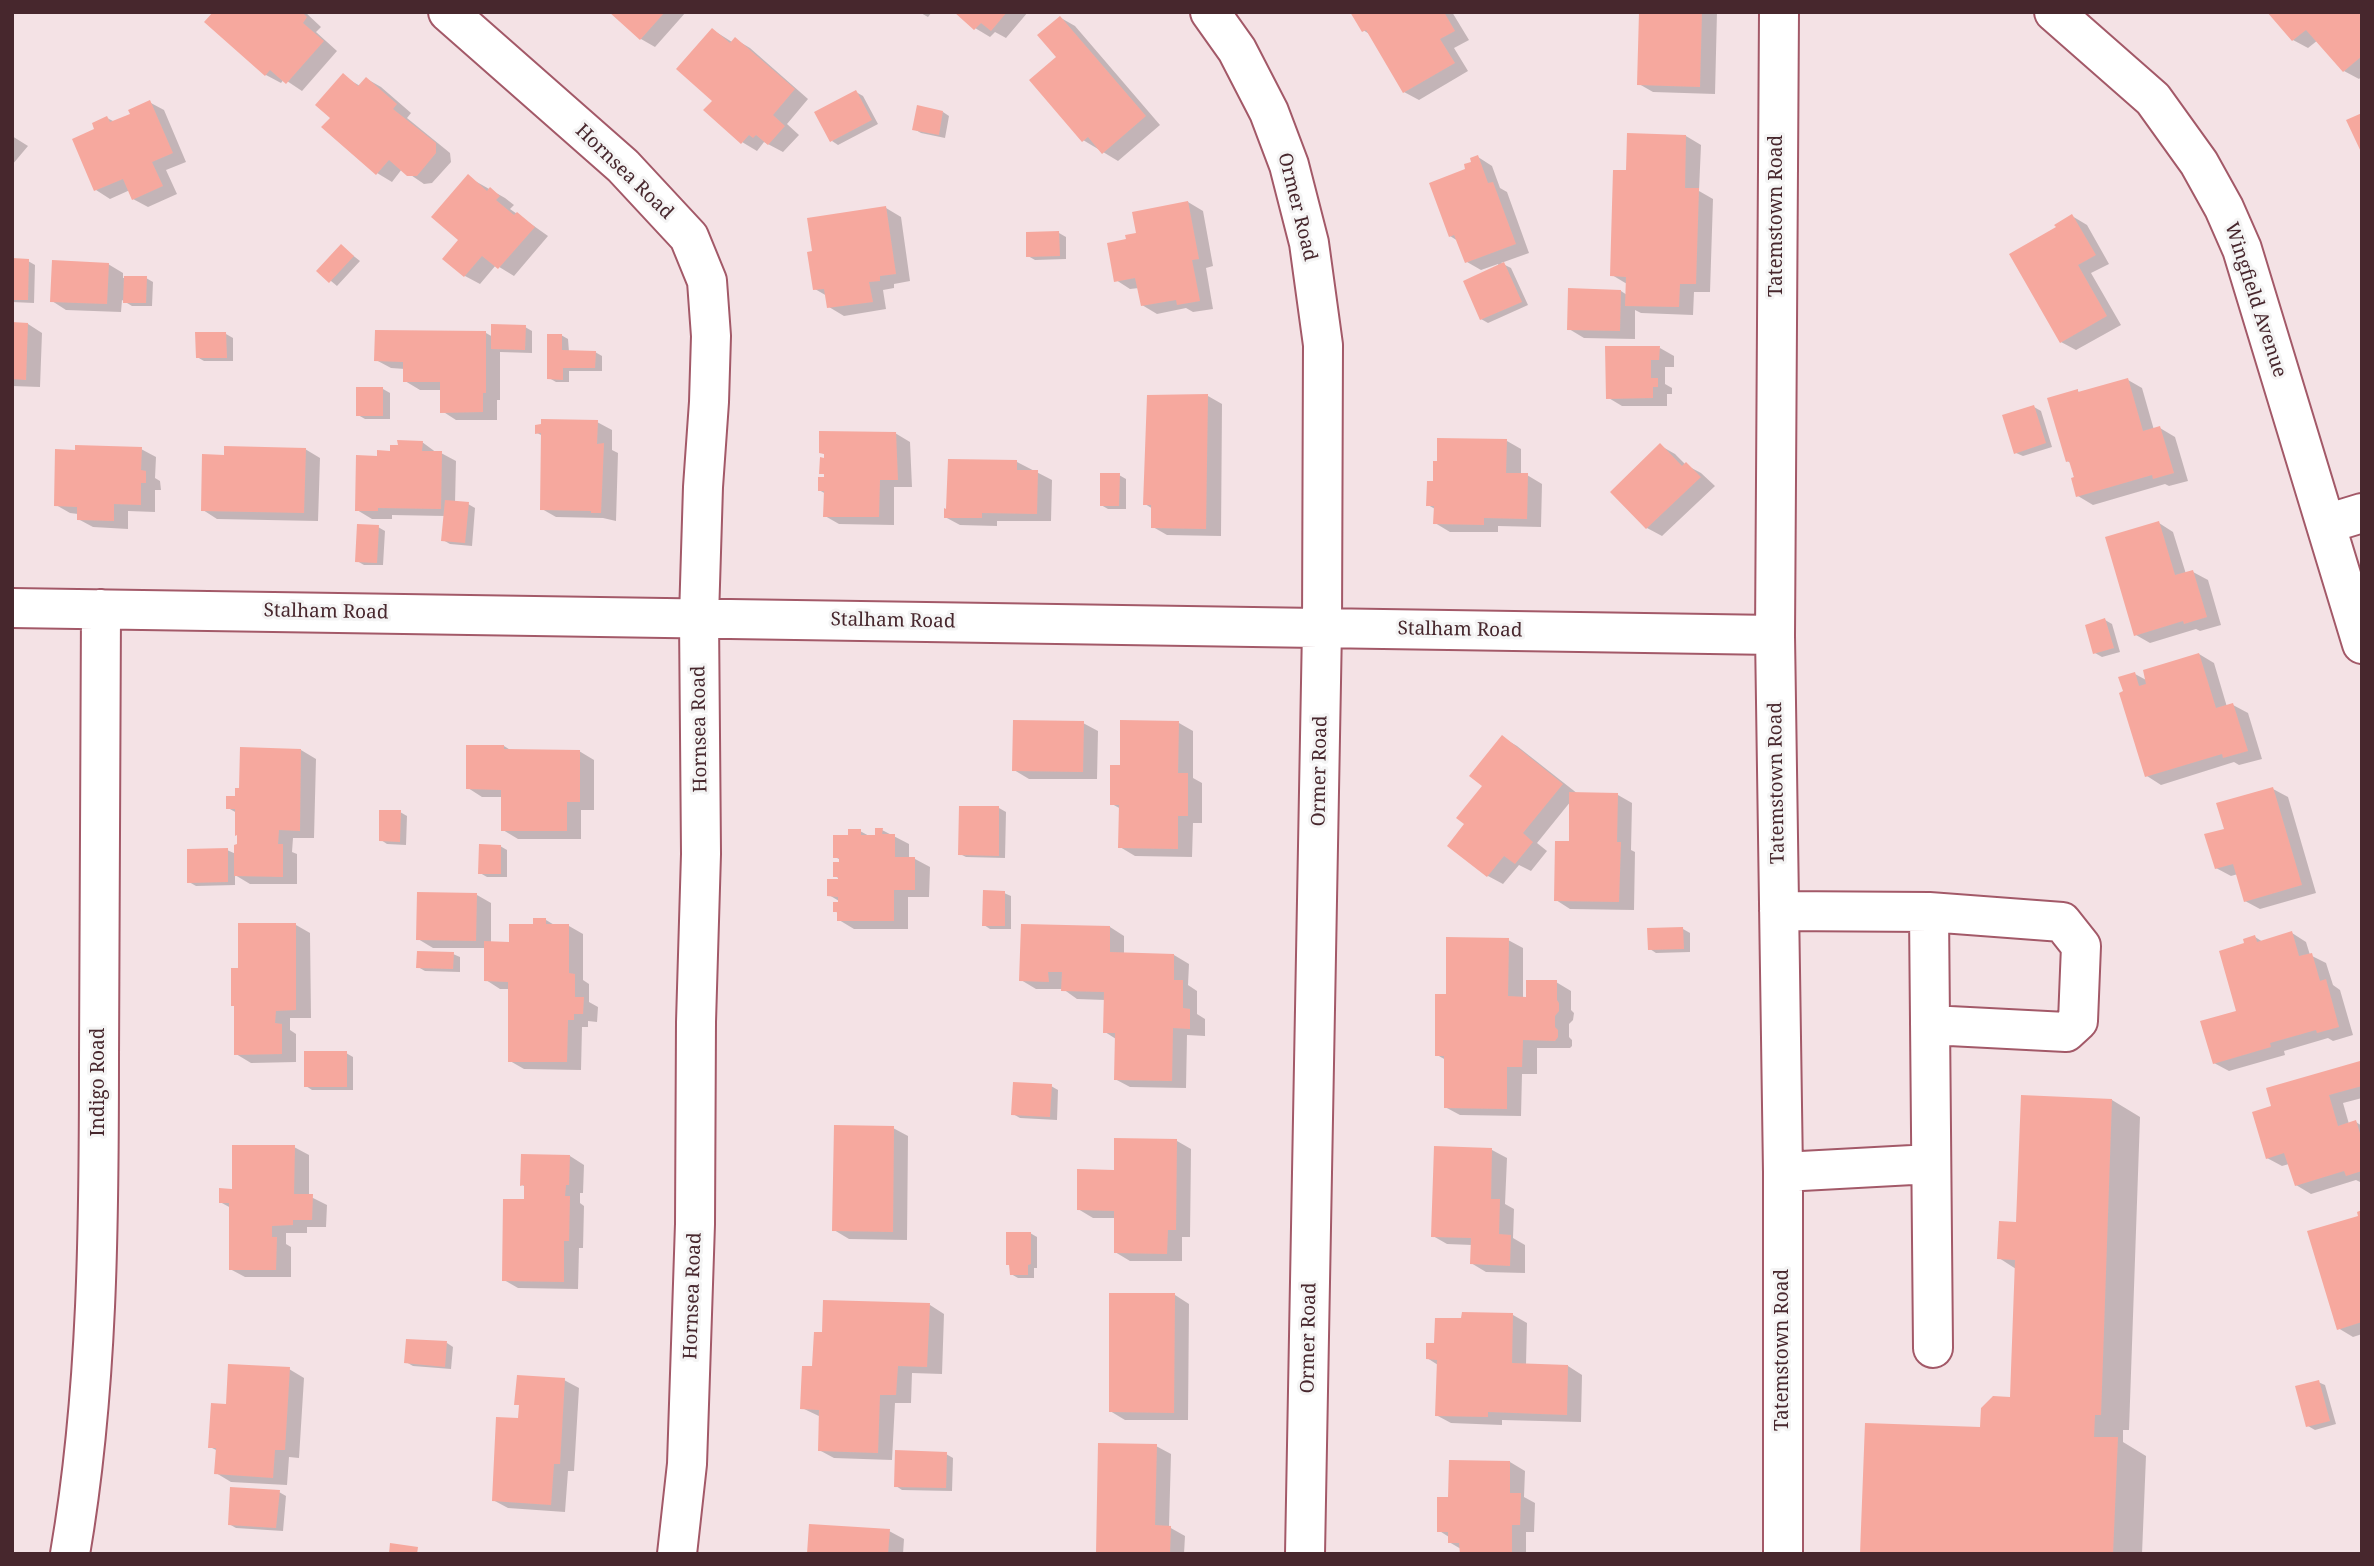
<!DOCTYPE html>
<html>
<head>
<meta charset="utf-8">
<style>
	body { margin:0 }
	#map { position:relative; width:2374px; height:1566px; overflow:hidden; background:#f4e2e5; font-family:"Noto Serif",serif }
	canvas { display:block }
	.frame { position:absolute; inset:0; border:14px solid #47272d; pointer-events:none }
</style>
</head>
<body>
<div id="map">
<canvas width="2374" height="1566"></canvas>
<div class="frame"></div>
</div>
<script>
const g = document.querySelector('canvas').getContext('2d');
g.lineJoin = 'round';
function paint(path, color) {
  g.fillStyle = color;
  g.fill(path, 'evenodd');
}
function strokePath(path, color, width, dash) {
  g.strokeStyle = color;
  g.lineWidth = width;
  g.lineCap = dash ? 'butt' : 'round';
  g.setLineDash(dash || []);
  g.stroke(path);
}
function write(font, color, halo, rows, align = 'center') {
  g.font = font + ' "Noto Serif",serif';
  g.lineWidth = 6;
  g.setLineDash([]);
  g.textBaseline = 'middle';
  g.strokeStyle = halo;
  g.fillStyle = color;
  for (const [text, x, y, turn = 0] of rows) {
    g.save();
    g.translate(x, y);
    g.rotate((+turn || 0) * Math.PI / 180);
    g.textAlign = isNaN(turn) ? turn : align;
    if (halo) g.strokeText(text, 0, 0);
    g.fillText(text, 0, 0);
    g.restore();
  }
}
const shadow = new Path2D(`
	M215,12H305L321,27L316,32L337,51L302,91L284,79L281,83L266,75L206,22Z
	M611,12H686L655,47L641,39Z
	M919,12H932L928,17Z
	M957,12H1028L1006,38L995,32L990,37L975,28Z
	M1352,12H1452L1469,40L1454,48L1468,71L1419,100L1404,92L1371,35L1363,30Z
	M1640,12H1717L1715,94L1653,92L1639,84Z
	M2269,12H2362V76L2359,79L2344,71L2318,40L2308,48L2293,40Z
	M1061,18L1075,26L1160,125L1118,161L1083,140L1058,57Z
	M713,30L732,42L735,39L750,48L808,99L787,124L799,135L783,152L764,142L757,151L742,142L714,100Z
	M343,76L360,86L367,79L381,87L411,113L407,118L450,153L451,162L432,183L424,184L402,169L392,182L377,173L332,118Z
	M856,92L863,96L878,124L838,145L832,141Z
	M149,102L164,110L186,162L166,170L177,194L148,207L133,199L130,190L110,199L96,190L97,130L107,118L115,122L132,115Z
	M943,112L949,116L945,138L921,133L914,129Z
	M12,136L28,146L12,165L13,137Z
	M1686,136L1701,145L1699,191L1713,199L1710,292H1694L1693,315L1641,313L1635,310V339L1584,338L1569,329L1621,291L1627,295V284L1612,275L1628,172Z
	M1478,157L1492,166L1500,188L1507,192L1529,253L1501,263L1511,268L1528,305L1488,323L1481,319L1499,267L1498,264L1481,270L1467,262L1458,241L1450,236L1467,171Z
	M468,177L505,198L514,205L510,209L548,236L514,276L496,265L480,284L465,276L445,258L460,240Z
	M1188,202L1203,211L1213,266L1206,268L1213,309L1193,312L1186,308L1157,314L1142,305L1139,288L1130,289L1116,280L1128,240Z
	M886,208L901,217L910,281L894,284V288L883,290L886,309L844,316L829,307L827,296L815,289Z
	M2072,216L2087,225L2109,264L2091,273L2121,325L2076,350L2061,342L2058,227Z
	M1059,233L1066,237V259L1035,260L1028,256Z
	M341,246L360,261L337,286L319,271Z
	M12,260L28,261L35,265L34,303L12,302Z
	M108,264L123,273V278H146L153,282L152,306H132L122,300L121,312L66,310L52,301Z
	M12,324H28L42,333L40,387L12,386Z
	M525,327L532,331V353L500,352V400H497V420H456L442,411V390H420L405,381V369L391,368L376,360L486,333L493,337Z
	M226,334L233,338V361H204L197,357Z
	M561,335L568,339L569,352H595L602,356V371H569V382H556L549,378Z
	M1660,348L1674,356V367H1665V384L1672,388V394H1667V406H1622L1607,397Z
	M2128,380L2142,388L2154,430L2160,428L2175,437L2188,481L2169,486L2165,484L2093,505L2078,496L2071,463L2067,461L2077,391L2082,393Z
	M383,389L390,393V419H365L358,415Z
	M1208,396L1222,404L1221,536L1167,535L1153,527V509L1145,504Z
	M2034,407L2041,411L2052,447L2023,456L2016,453Z
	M597,422L612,430V450L618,453L616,521L603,518L556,517L542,509L543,436L537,433Z
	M895,433L910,442L912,487H894V525L839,524L825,516L826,494L819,490L826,479V475L821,473L826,455L820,452Z
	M1507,441L1521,449V475H1527L1542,484L1541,527L1498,526V532H1450L1435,523V509L1428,505L1434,483Z
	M422,442L437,453H441L456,461L455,503L468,504L475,508L472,546L450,544L443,540L445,516L392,515V519H372L357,510L378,458L400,447Z
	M1661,446L1675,454L1686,465L1701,473L1715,486L1662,536L1647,528L1613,492Z
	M141,449L156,457L155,478L160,481L161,490H155V512L128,511V529L93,527L78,519V514L70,513L56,505Z
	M305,449L320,458L318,521L217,519L203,510Z
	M1017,462L1052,480L1051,521H997V526L960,525L945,517Z
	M1119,475L1126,479V509H1108L1101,505Z
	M2159,523L2173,532L2186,574L2193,572L2208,580L2221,625L2200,631L2196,629L2150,643L2136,635Z
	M378,527L385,531L383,565H364L357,561Z
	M2105,620L2112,624L2120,652L2102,657L2095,653Z
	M2199,654L2214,663L2227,707L2233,705L2248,713L2262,759L2239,765L2234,762L2161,785L2147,776L2135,674L2148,681Z
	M1083,723L1098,731L1097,779H1029L1014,770Z
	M1179,723L1193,731V778L1202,783V823H1193L1192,857L1135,856L1120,847L1121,809L1112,804L1121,767Z
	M1502,737L1517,746L1578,794L1618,795L1632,803L1631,850L1635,852L1634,910L1570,909L1556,900L1570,843L1571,801L1537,843L1547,851L1531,871L1519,865L1503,884L1488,876L1450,845L1466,824L1485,786Z
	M504,746L512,751H579L594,760V810H581V839H518L503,830V797H482L468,788Z
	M301,750L316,759L314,838H293L292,852L297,854V884H250L235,875V885L196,886L189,882L227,850L236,854L239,846L237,813L228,808L237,798Z
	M2273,789L2288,797L2316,893L2260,909L2245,901L2238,874L2231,876L2216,868L2226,830Z
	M999,808L1006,812L1005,858L966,857L960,854Z
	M400,812L407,816L406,845L387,844L381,840Z
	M882,830L909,844V858L915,859L930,867L929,897H908V929H854L839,920V914L835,911L844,904L829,895L843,881L835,876L841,860L835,857L850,837L860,831L871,837H876Z
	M500,846L507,850V877H487L480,873Z
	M1004,893L1011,896V929H990L984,925Z
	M477,895L491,903V943H510L546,920L556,926H569L583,934V980L589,984V1002L598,1007L597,1022L588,1021V1027H582L581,1070L524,1069L510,1061V989H500L486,980V948H433L418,939Z
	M296,925L310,933L311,1018H290V1030L296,1034V1062L251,1063L236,1054L240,970Z
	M1110,927L1124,936V954L1174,955L1189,964L1188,985L1197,991V1014L1205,1019V1036L1187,1035L1186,1088L1130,1087L1115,1079L1116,1039L1105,1032V1000L1077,999L1063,989H1036L1021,980Z
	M1683,929L1690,933V952L1656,953L1650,949Z
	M2292,933L2306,942L2310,955L2326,963L2333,985L2340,990L2353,1035L2333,1041L2328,1038L2284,1051L2285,1055L2229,1071L2214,1063L2238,1012L2247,944L2255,937L2263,942Z
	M1508,940L1523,948V999H1528L1556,982L1571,991V1010L1574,1013L1573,1020L1569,1024V1037L1572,1040V1046L1570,1048H1537V1074H1522L1521,1116L1460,1115L1445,1107L1446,1060L1437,1055L1447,996Z
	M453,954L460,957V972L425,971L418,967Z
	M346,1053L353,1057V1090H312L306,1086Z
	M2360,1062L2362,1098L2343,1103L2349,1124L2356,1122L2362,1126V1183L2356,1180L2311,1194L2296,1185L2289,1164L2282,1166L2267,1158L2273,1107Z
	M1051,1086L1058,1090L1057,1120L1020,1118L1013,1114Z
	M2112,1100L2140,1117L2129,1430H2123V1442L2146,1456L2142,1554H1862L2011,1399L2016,1269L1999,1258L2018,1224Z
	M893,1128L908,1136L907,1240L849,1239L834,1230Z
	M1177,1141L1191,1149L1190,1237H1182V1261H1130L1115,1252L1116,1218H1093L1078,1209L1116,1172Z
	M294,1147L309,1155V1196L327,1205L326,1227H307V1233H286V1244L291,1247V1277H245L230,1269L231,1208L220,1202Z
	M1436,1148L1492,1150L1507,1158L1505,1204L1514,1209L1513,1238L1525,1245V1273L1486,1272L1471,1263L1472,1245L1447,1244L1433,1236Z
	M570,1156L584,1165L583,1193H580V1203L584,1206L583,1248H579L578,1289L518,1288L504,1280L526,1201V1187L522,1185Z
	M2362,1212V1334L2353,1337L2338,1328Z
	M1030,1233L1037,1237V1268H1034V1278H1018L1011,1274Z
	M1175,1295L1189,1304L1188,1420H1125L1110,1411Z
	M930,1305L944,1314L942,1374L912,1373L911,1403H895L892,1460L834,1458L819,1450L821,1417L802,1408L814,1368Z
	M1513,1315L1527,1323L1526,1365L1568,1366L1582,1375L1581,1422L1502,1420V1425L1451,1423L1436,1415L1438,1365L1427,1358L1436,1345Z
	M447,1343L453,1347L451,1369L413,1366L406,1362Z
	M289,1369L304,1378L299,1458L289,1457L287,1485L231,1482L216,1473L218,1451L210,1447L228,1406Z
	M564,1380L579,1388L574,1471H568L565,1512L508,1508L493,1500L520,1420L521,1406L516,1404Z
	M2318,1382L2325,1385L2336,1424L2315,1430L2308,1426Z
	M1156,1446L1171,1454L1169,1527L1185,1536L1184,1554H1098Z
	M946,1454L953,1458L952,1491L902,1490L896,1486Z
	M1510,1462L1525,1471L1524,1497L1535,1503L1534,1532H1526V1554H1461V1549L1449,1542V1537L1438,1530L1450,1499Z
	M279,1492L286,1496L283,1531L236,1528L229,1524Z
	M889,1531L904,1539L903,1554H808Z`);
const building = new Path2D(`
	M213,12H302L307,17L303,23L324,41L286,84L270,70L265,76L204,22Z
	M609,12H665L640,40Z
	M954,12H1007L991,31L981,23L974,30Z
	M1350,12H1444L1455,31L1440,39L1455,63L1403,93L1366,30L1362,32Z
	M1639,12H1702L1700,87L1637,85Z
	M2267,12H2362V56L2343,72L2306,30L2292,41Z
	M1060,16L1146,116L1102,154L1088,137L1082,142L1029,80L1056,57L1037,35Z
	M712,28L730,43L735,37L795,89L773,115L785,126L768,145L756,135L753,138L749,135L741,144L703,110L712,101L676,69Z
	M343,73L358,86L366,77L397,104L393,109L436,143V153L417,176H407L389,160L376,175L321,127L330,118L315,105Z
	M856,90L872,120L830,142L814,112Z
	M150,100L173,153L152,162L163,186L132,200L123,179L94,191L72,139L94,129L92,123L107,116L110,122L130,114L128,110Z
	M917,105L943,111L939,135L912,130Z
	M2362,113V154L2346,120Z
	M1627,133L1686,135L1685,188H1699L1696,284H1680L1679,307L1625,306L1626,277L1610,276L1613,170H1626Z
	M1478,155L1488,183L1493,182L1516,244L1465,263L1454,235L1449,237L1429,183L1465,169L1464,164L1471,162L1470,158Z
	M468,174L487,191L490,187L500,196L496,200L514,215L517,212L535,227L498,269L482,256L464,277L442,259L458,240L431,217Z
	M1188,201L1199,259L1192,260L1200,301L1177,305L1176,300L1141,306L1135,278L1114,282L1107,243L1126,239L1125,235L1136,233L1132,212Z
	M886,206L896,274L880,276V281L869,282L873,302L827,308L824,289L813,290L807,252L812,251L807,218Z
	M2072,214L2096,255L2078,265L2107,316L2060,343L2009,254L2056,227L2054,225Z
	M1059,231L1060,256L1026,257V232Z
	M341,244L354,256L329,283L316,271Z
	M12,258L29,259L28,300H12Z
	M52,260L109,263L107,304L50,302Z
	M1504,262L1522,302L1480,320L1463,281Z
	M124,276H147L146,303H123Z
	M1568,288L1621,290L1620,331L1567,330Z
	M12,322L28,323L26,380L12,379Z
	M491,324L526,325L525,350L491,349Z
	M375,330L486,331V393H483V412L440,413V382H403V362L374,361Z
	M195,332H226L227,358H196Z
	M547,334H562V350L596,351L595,368H563V380L547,379Z
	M1605,346H1660L1659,360H1651V378H1658V387H1653V398L1606,399Z
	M2128,378L2143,431L2160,426L2174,473L2153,479L2152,475L2076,497L2071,478L2074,477L2069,461L2066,462L2047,398L2078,389V392Z
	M356,387H383V416H356Z
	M1208,394L1206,529L1151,528V505H1143L1147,395Z
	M2034,405L2046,443L2014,454L2002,415Z
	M541,419L598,420L597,444L604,443L601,513H591V511L540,510L541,433L535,434V425L541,424Z
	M819,431L896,432L898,480H880L879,517H823L824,491H818V477H824V474H819L820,457L824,458V454L819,453Z
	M1437,438L1507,439L1506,473H1528L1527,519L1484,518V525L1433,524L1434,506H1426L1427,481H1433V461H1437Z
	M397,440L423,441L422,451H442L441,509L378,508V511H355L356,455L377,456V450L390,451V445H398Z
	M1660,443L1682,466L1686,462L1701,477L1646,529L1610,492Z
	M75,445L142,447L141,470L146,471V483H141V505L114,504V521L77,520V507L54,506L55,449L75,450Z
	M224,446L306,448L304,513L201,511L202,454L224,455Z
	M948,459L1017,460V470H1038L1037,514L982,513V518H944V508L946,509Z
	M1100,473H1120L1119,506H1100Z
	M445,500L469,502L465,543L441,541Z
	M2159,521L2175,575L2193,570L2207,617L2184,624L2183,621L2134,636L2105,537Z
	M357,524L379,525L377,563L355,562Z
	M2105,618L2114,648L2093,654L2085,625Z
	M2199,653L2216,708L2233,703L2248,751L2223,758L2222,754L2145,777L2119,693L2123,691L2118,677L2135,672L2139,686L2146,684L2143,670Z
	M1013,720L1084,721L1083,772L1012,771Z
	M1120,720L1179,721L1178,773H1188V816H1178V849L1118,848L1119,805H1110V765H1120Z
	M1502,735L1563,784L1523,833L1533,842L1515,864L1504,856L1487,877L1447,846L1464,824L1456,818L1482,786L1469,776Z
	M466,745H504V749L580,750V802H567V831H501V790L466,789Z
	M240,747L301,749L300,831L279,830L278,844H283V877L234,876V845L237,844V835L235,836V809H226V796H235V788H239Z
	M2273,787L2302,885L2244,902L2233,864L2215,869L2204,834L2224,829L2216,803Z
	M1569,792L1618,793L1617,842H1621L1619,902L1554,901L1555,841H1569Z
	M959,806H999V856L958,855Z
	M379,810H401L400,842L379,841Z
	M875,828H883L882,834H895V857H915V890H894V921H837V912H833V902H838V897L827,896V879H838V877H833V862H839V858H833V835H848V829H861V835H875Z
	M479,844L501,845V874H478Z
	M228,848V882L187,883V849Z
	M983,890L1005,891V926H982Z
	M417,892L477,893L476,941L416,940Z
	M533,918H546V924H569V973L575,974V997H584L583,1014H574V1020H568L567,1062H508V982L484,981V941L509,942V924H533Z
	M238,923H296V1010L276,1011L275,1023L282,1024V1054L234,1055V1006H231V968H238Z
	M1021,924L1110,926V952L1174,954V980H1183V1008L1190,1009V1029L1173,1028L1172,1081L1114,1080L1115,1033H1103L1104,992L1061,991L1062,972H1048L1049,982L1019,981Z
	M1683,927L1684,949L1648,950L1647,928Z
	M2292,931L2299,956L2312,953L2320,981L2326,979L2339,1027L2317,1033L2316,1030L2270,1043L2271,1047L2213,1064L2200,1021L2236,1011L2219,951L2244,943L2243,939L2255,935L2257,942Z
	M1446,937L1509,938L1508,996L1526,997V980H1557V1000L1559,1003V1011L1555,1016V1027L1558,1030V1037L1555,1041L1523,1040L1522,1067H1507V1109L1444,1108V1056H1435V994H1446Z
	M417,951L454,952L453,969L416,968Z
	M304,1051H347V1087H304Z
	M2360,1061L2362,1086L2329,1095L2338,1126L2356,1120L2362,1140V1171L2346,1176L2344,1171L2295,1186L2284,1153L2266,1159L2252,1112L2271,1106L2266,1088Z
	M1013,1082L1052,1084L1050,1117L1011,1115Z
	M2021,1095L2112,1099L2101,1415H2095L2094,1437H2118L2113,1554H1860L1865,1423L1980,1427L1981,1408L1993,1396L2010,1397L2015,1260L1997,1259L1999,1221L2016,1222Z
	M834,1125L894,1126L893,1232L832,1231Z
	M1114,1138L1177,1139L1176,1230H1168L1167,1254L1114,1253V1211L1077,1210V1169L1114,1170Z
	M232,1145H295L294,1194H313L312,1220H293V1225L272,1226V1237H277L276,1270H229V1203H219V1188L232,1189Z
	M1434,1146L1492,1148L1491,1199H1500L1499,1234L1511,1235L1510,1266L1470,1264L1471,1238L1431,1237Z
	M521,1154L570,1155L569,1185H566L565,1196H570L569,1241H564V1282L502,1281L503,1199H524V1185L520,1186Z
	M2362,1210V1322L2337,1330L2307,1231L2358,1216L2357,1212Z
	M1006,1232H1031V1264L1028,1265V1275H1010L1009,1265H1006Z
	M1109,1293H1175L1174,1413L1109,1412Z
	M823,1300L930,1303L927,1367L898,1366L896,1395H880L878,1453L818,1451L819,1410L800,1409L802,1366H812L814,1332H822Z
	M1462,1312L1513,1313L1512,1363L1568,1365L1567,1415L1488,1412V1417L1435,1416L1437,1360L1426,1359V1343H1434L1435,1318H1461Z
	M406,1339L447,1341L445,1367L404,1363Z
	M228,1364L290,1367L285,1450H275L273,1478L214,1474L216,1448H208L211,1403L226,1404Z
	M517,1375L565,1378L560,1464H554L551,1505L492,1501L496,1417L518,1418L519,1405H514Z
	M2319,1380L2330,1421L2306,1427L2295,1386Z
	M1098,1443L1157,1444L1155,1525L1171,1526L1170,1554H1096Z
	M895,1450L947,1452L946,1488L894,1487Z
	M1449,1460L1510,1461V1493H1521L1520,1525H1512V1554H1460L1459,1543H1448V1532H1437V1497H1448Z
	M230,1487L280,1490L276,1528L228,1525Z
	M809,1524L890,1529L888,1554H807Z
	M390,1543L418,1547L417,1554H389Z`);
const minor = new Path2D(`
	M448,12L623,166L689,237L707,281L711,336L709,402L703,487L699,617L701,854L696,1022L695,1224L687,1464L677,1554
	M1210,12L1237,50L1269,112L1289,165L1309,243L1323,345L1322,628L1305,1554
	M1779,12L1775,635L1783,1172V1554
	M2054,12L2153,99L2199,163L2224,208L2242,249L2362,644
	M2326,524L2362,513
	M12,608L1775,635
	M1779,911L1929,912L1933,1348
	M1929,912L2062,922L2081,946L2078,1021L2066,1032L1930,1025
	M1783,1172L1931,1164
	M70,1554C98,1391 99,1223 99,1058C100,908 100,759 101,609`);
const streetNames = [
	["Hornsea Road",624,172,44],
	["Ormer Road",1297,207,76],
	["Tatemstown Road",1777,216,-90],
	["Wingfield Avenue",2255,300,72],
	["Stalham Road",326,612,1],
	["Stalham Road",893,621,1],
	["Stalham Road",1460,630,1],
	["Hornsea Road",700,729,-91],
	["Ormer Road",1320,771,-89],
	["Tatemstown Road",1777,783,-91],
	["Indigo Road",99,1082,-90],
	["Hornsea Road",693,1296,-88],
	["Ormer Road",1309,1338,-89],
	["Tatemstown Road",1783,1350,-90]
];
paint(shadow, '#0003');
paint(building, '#f6a89e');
strokePath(minor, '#a35968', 42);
strokePath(minor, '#fff', 38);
write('19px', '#47272d', '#f4f4f4', streetNames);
</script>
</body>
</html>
